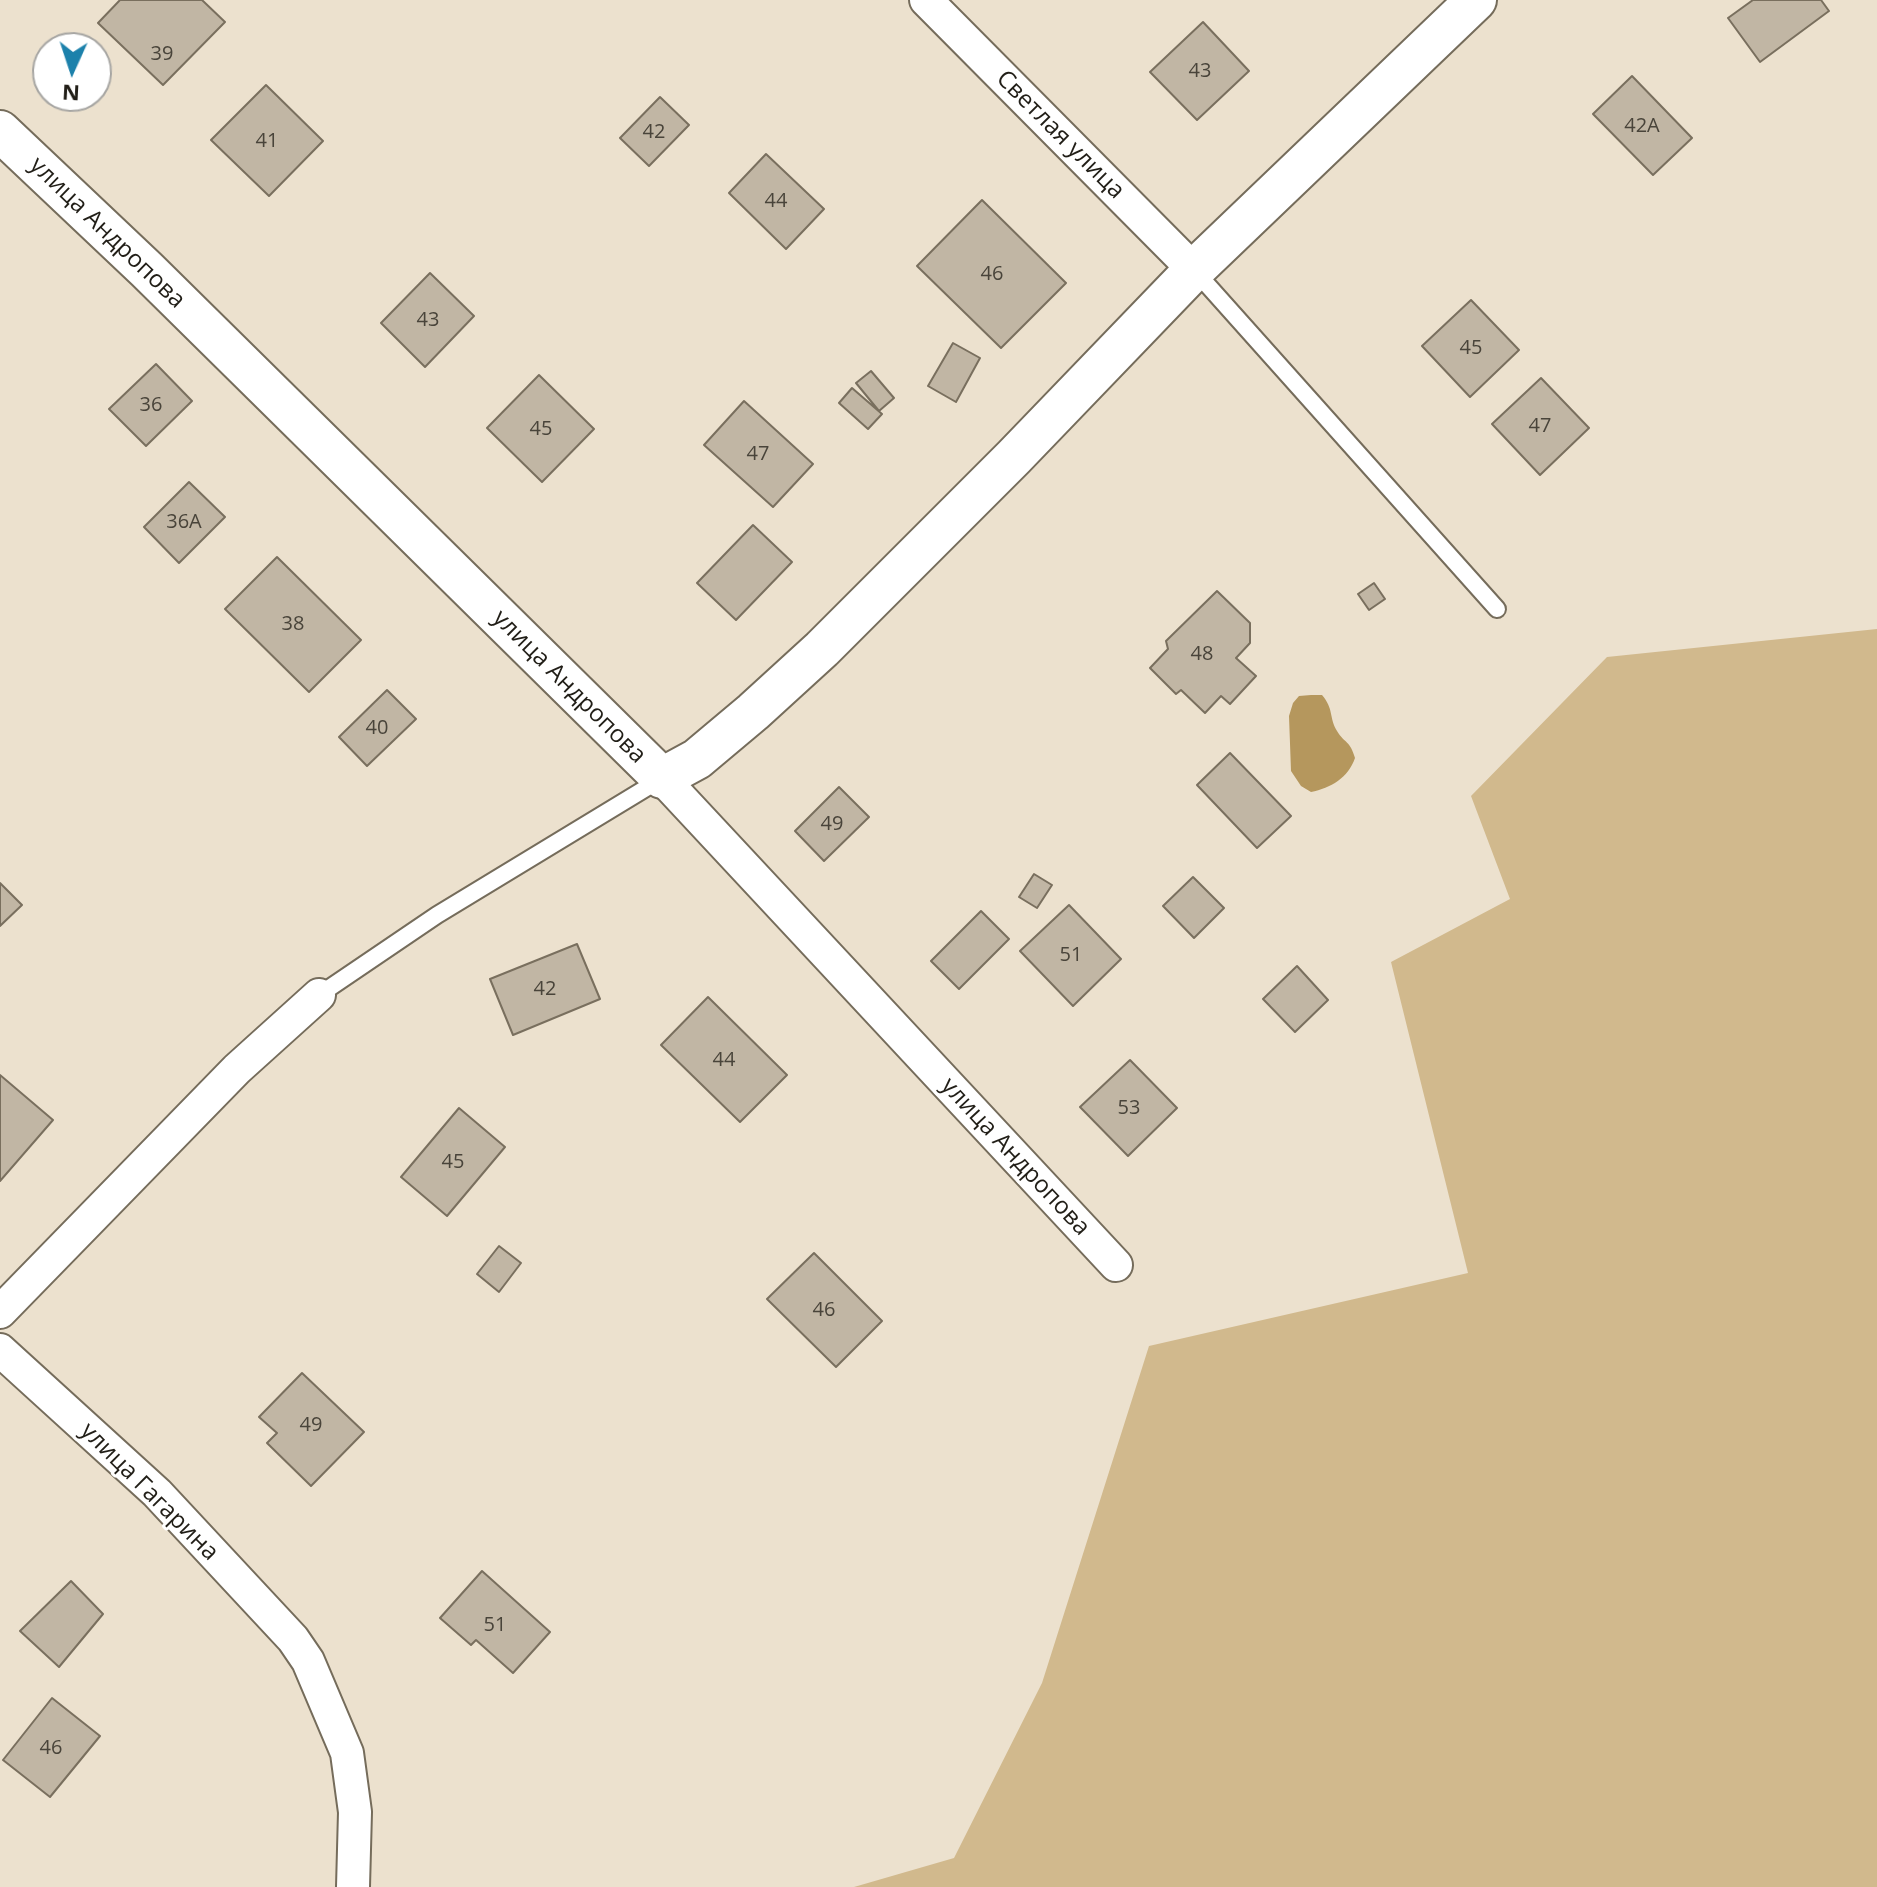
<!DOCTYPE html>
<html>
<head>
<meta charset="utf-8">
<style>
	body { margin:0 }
	#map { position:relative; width:1877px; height:1887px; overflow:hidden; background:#ece1ce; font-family:"Open Sans",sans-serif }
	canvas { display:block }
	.north { position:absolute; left:32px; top:32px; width:80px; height:80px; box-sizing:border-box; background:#fff; border:2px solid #a6a5a2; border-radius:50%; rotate:183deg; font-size:22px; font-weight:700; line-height:32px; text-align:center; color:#211e17 }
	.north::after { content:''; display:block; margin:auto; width:28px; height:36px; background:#1c81ab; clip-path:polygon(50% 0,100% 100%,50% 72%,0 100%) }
</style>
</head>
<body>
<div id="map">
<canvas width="1877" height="1887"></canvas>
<div class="north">N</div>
</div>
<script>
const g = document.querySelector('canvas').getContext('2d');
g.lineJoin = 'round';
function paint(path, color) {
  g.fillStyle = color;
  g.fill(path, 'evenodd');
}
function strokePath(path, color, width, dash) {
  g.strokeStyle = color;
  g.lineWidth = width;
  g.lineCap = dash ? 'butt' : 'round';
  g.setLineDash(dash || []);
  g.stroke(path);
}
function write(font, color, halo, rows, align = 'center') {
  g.font = font + ' "Open Sans",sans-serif';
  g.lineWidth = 6;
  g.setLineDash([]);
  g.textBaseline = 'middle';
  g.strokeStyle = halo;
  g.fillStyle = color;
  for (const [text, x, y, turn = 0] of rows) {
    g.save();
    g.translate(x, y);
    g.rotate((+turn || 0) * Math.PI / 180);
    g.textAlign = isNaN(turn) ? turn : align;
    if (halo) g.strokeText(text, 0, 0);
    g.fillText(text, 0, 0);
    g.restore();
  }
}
const green = new Path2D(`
	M1877,629V1887H854L954,1858L1042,1683L1149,1346L1468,1273L1391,962L1510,899L1471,796L1607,657Z`);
const water = new Path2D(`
	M1311,695H1322C1334,709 1329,718 1337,731C1345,744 1350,740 1355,758C1348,778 1331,788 1311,792L1301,786L1291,771L1289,716L1293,703L1299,696Z`);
const building = new Path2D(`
	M120,0H202L225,22L163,85L98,23Z
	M1753,0H1821L1829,11L1760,62L1728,18Z
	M1203,22L1249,71L1197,120L1150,72Z
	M1632,76L1692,138L1653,175L1593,114Z
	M266,85L323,141L269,196L211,140Z
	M660,97L689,125L649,166L620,138Z
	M766,154L824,209L786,249L729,193Z
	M982,200L1066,283L1001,348L917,266Z
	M430,273L474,316L425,367L381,323Z
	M1471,300L1519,350L1470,397L1422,346Z
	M953,343L980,358L956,402L928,386Z
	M156,364L192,401L146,446L109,409Z
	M871,371L894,398L879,411L856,383Z
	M539,375L594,429L542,482L487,428Z
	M1541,378L1589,428L1540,475L1492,424Z
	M852,388L882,414L868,429L839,403Z
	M744,401L813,464L773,507L704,445Z
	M189,482L225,517L179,563L144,527Z
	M753,525L792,562L736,620L697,583Z
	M277,557L361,640L309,692L225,609Z
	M1374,583L1385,599L1369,610L1358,594Z
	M1217,591L1250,623V643L1236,658L1256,676L1230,704L1221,696L1205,713L1181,690L1176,694L1150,668L1168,649L1166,641Z
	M387,690L416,719L367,766L339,737Z
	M1230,753L1291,816L1257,848L1197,785Z
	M839,787L869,817L824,861L795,831Z
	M1034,874L1052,885L1037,908L1019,897Z
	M1193,877L1224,908L1194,938L1163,906Z
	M0,883L22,905L0,926Z
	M1069,905L1121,959L1073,1006L1020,951Z
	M981,911L1009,939L959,989L931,961Z
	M577,944L600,999L513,1035L490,979Z
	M1297,966L1328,1000L1295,1032L1263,999Z
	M708,997L787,1075L740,1122L661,1045Z
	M1130,1060L1177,1108L1128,1156L1080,1107Z
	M0,1075L53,1120L0,1181Z
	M459,1108L505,1147L447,1216L401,1177Z
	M499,1246L521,1263L499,1292L477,1274Z
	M814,1253L882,1321L836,1367L767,1299Z
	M302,1373L364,1432L311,1486L267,1443L277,1433L259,1417Z
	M482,1571L550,1632L513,1673L476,1640L471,1645L440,1618Z
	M71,1581L103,1614L59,1667L20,1631Z
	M52,1698L100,1736L50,1797L3,1760Z`);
const service = new Path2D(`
	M1195,271L1497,609
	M319,995L437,915L661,779`);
const minor = new Path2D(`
	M926,0L1194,270
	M662,778L1116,1265
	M0,1312L237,1069L319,995
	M0,1350L157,1493L293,1639L308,1661L347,1753L355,1812L353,1887`);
const tertiary = new Path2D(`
	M0,131L147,270L662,778L697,759L753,712L822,649L1014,457L1194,270L1476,0`);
const numberNames = [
	["39",162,54],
	["43",1200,71],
	["42А",1642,126],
	["42",654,132],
	["41",267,141],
	["44",776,201],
	["46",992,274],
	["43",428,320],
	["45",1471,348],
	["36",151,405],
	["47",1540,426],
	["45",541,429],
	["47",758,454],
	["36А",184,522],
	["38",293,624],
	["48",1202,654],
	["40",377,728],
	["49",832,824],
	["51",1071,955],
	["42",545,989],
	["44",724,1060],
	["53",1129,1108],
	["45",453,1162],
	["46",824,1310],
	["49",311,1425],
	["51",495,1625],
	["46",51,1748]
];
const streetNames = [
	["Светлая улица",1060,135,45],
	["улица Андропова",107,233,44],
	["улица Андропова",569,687,45],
	["улица Андропова",1015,1157,47],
	["улица Гагарина",149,1492,45]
];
paint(green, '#d1b98d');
paint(water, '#b5975d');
paint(building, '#c1b6a4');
strokePath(building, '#796f5e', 2);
strokePath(service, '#756c5b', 20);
strokePath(minor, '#756c5b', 36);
strokePath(tertiary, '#756c5b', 44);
strokePath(service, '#fff', 16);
strokePath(minor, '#fff', 32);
strokePath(tertiary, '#fff', 40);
write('20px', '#49443a', null, numberNames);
write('24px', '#211e17', '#fff', streetNames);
</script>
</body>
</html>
